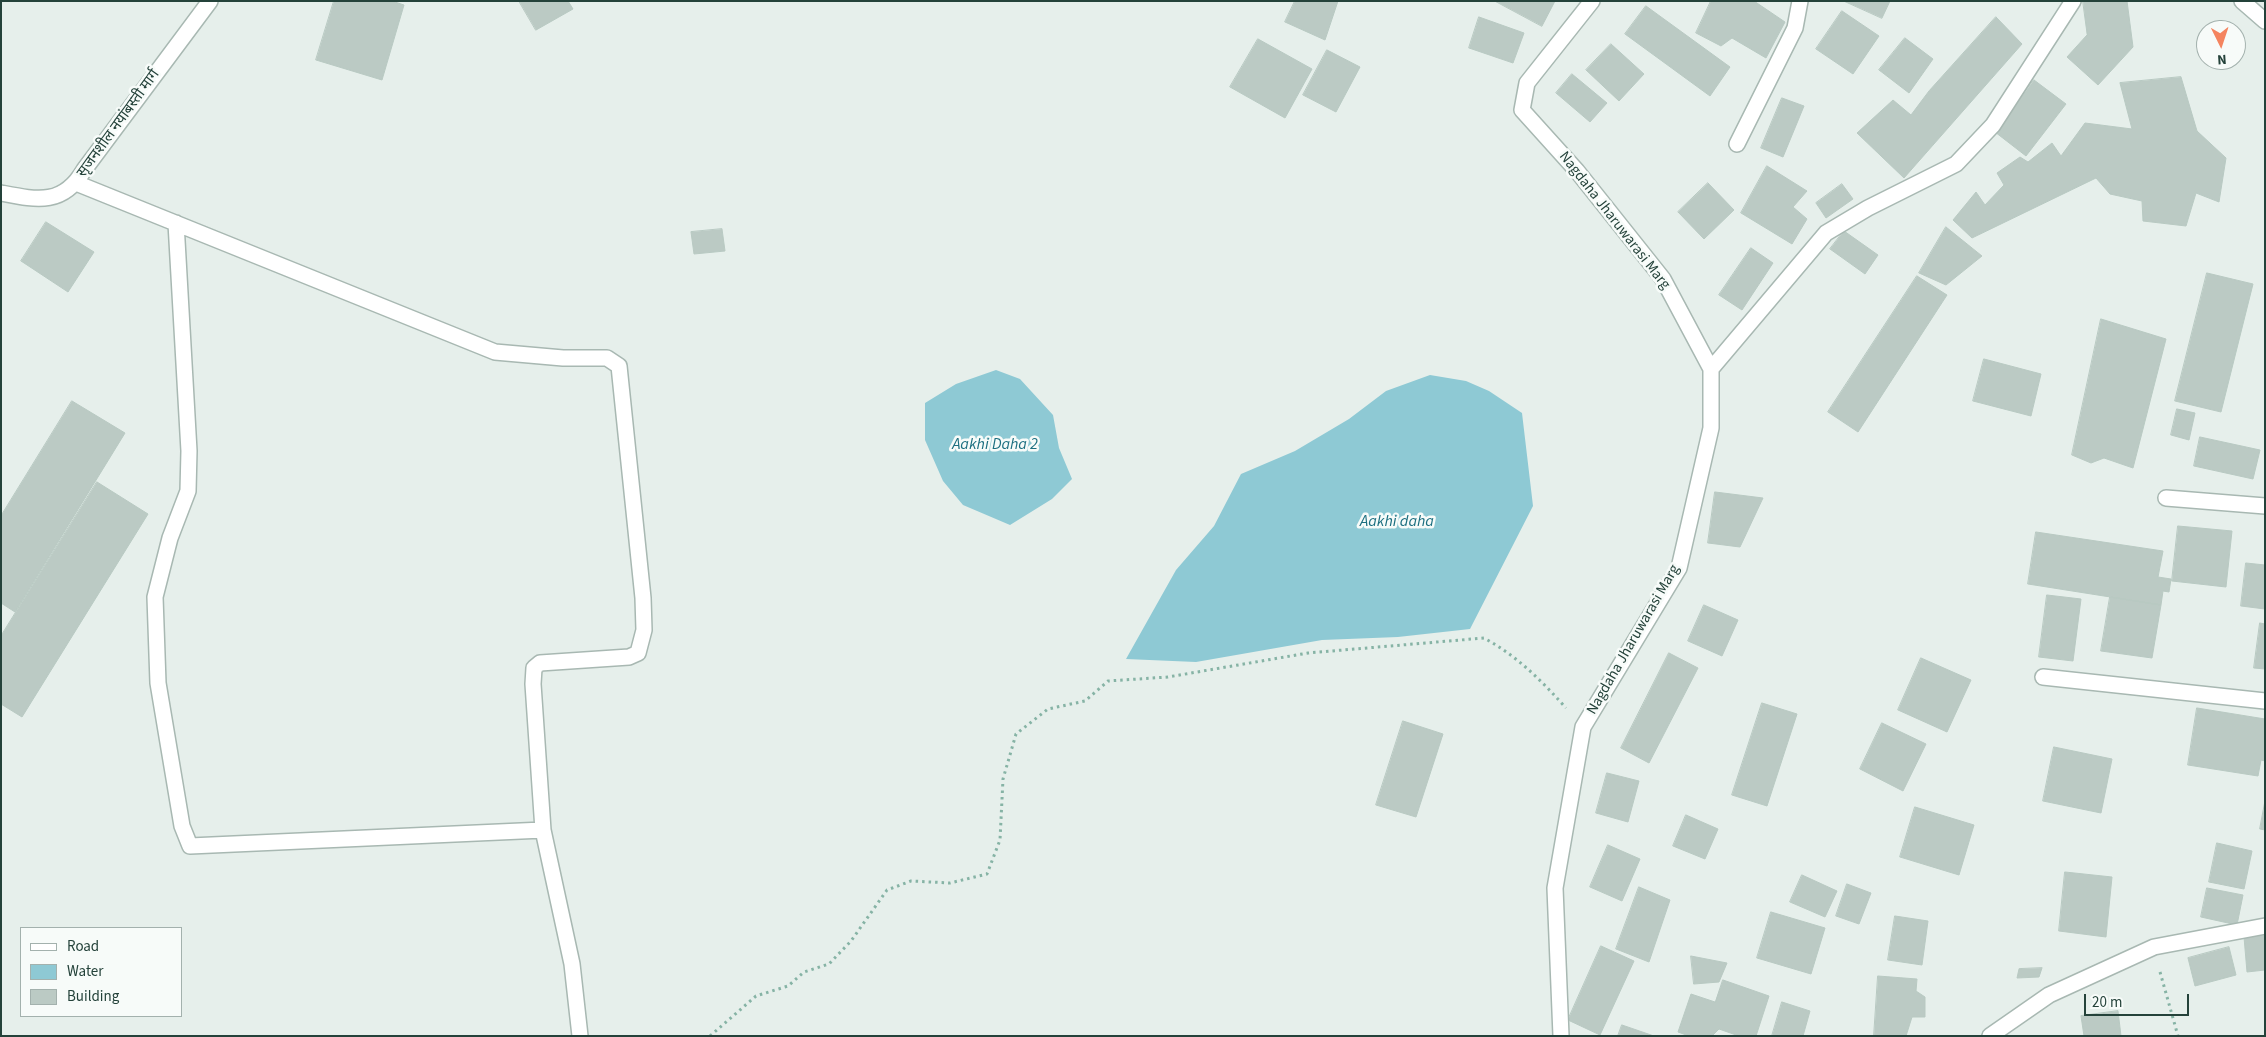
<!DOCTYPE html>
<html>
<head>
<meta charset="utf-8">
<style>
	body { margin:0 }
	#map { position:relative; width:2266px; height:1037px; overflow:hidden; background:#e6efeb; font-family:"Source Sans 3",sans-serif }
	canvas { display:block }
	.frame { position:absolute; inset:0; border:2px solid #24423a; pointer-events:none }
	.legend { position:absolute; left:20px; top:927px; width:162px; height:90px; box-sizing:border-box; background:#f7fbf9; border:1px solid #a3b1ad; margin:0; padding:6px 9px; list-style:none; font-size:15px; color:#24423a }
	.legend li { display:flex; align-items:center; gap:10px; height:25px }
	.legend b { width:25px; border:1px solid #a3b1ad }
	.north { position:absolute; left:2196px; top:20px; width:50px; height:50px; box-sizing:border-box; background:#f7fbf9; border:1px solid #a3b1ad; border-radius:50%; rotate:176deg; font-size:14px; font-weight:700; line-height:20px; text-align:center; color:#24423a }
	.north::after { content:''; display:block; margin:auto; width:18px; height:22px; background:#f4845f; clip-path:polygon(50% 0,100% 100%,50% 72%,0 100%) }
	.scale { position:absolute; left:2084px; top:994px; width:105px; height:22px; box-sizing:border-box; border:2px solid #24423a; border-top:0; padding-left:6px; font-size:15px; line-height:18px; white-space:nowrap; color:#24423a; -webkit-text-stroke:4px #f7fbf9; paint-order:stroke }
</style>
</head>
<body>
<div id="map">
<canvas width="2266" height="1037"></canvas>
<div class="frame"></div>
<ul class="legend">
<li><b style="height:6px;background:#fff"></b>Road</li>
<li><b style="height:14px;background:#8ec9d4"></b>Water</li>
<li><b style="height:14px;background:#bbcac4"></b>Building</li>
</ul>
<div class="north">N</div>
<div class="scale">20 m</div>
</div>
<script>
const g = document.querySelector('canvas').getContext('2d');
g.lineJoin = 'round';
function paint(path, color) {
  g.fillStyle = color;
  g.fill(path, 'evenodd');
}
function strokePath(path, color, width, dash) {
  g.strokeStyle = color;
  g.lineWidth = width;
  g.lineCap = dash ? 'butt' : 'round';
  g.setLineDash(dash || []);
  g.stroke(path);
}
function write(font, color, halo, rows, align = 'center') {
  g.font = font + ' "Source Sans 3","Noto Sans Devanagari",sans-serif';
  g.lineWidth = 5;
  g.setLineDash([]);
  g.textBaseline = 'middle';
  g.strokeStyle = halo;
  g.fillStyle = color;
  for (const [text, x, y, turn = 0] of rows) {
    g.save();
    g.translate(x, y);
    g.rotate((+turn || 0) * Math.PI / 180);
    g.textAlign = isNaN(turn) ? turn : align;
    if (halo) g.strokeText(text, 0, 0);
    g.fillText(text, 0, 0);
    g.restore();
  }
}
const water = new Path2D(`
	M996,370L1020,379L1053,415L1059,448L1072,479L1052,499L1010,525L963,505L943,481L925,440V403L956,384Z
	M1430,375L1466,381L1489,391L1522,413L1533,506L1470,629L1398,637L1322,640L1196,662L1126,659L1176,570L1214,526L1241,474L1295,451L1349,419L1386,391Z`);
const building = new Path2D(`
	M334,1H392L404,5L382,80L316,60Z
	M519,1H568L573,9L536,30Z
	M1295,1H1338L1325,40L1285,22Z
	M1495,1H1555L1542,26Z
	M1711,1H1754L1785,22L1766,58L1732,38L1721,46L1696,33Z
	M1844,1H1890L1882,18Z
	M2083,1H2127L2133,47L2098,85L2067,57L2087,35Z
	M1646,6L1730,67L1710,96L1625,34Z
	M1842,11L1879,36L1853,74L1816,49Z
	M1479,17L1524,33L1513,63L1469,48Z
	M1996,17L2022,44L1904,178L1857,133L1893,100L1911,115L1929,91Z
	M1905,38L1933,59L1909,93L1879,70Z
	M1258,39L1312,69L1285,118L1230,87Z
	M1611,44L1644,74L1619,101L1586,70Z
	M1327,50L1360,67L1336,112L1303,95Z
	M1572,74L1607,103L1590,122L1556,93Z
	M2181,77L2197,131L2226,158L2219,202L2196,193L2186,226L2143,221L2142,201L2110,194L2096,178L1972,238L1953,220L1976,192L1985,205L2004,185L1997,173L2020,157L2028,162L2052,143L2061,156L2085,123L2132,129L2120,83Z
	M2034,80L2066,104L2026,156L1995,132Z
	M1782,98L1804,106L1783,157L1761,148Z
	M1767,166L1807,191L1793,207L1807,219L1792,244L1741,213Z
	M1708,183L1734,210L1704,239L1678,212Z
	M1842,184L1853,199L1826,218L1816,203Z
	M46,222L94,252L68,292L21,261Z
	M1946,227L1982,256L1946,285L1919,273Z
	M722,229L725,251L694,254L691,232Z
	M1844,231L1878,255L1865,274L1830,249Z
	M1751,248L1773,263L1742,310L1719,295Z
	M2207,273L2253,284L2221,412L2175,401Z
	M1917,276L1947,295L1858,432L1828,412Z
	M2101,319L2166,339L2133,468L2104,458L2091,463L2072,455Z
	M1984,359L2041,374L2031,416L1973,401Z
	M72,401L125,433L15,612L1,603V516Z
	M2177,409L2195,413L2189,440L2171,435Z
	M2200,437L2260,450L2253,479L2194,466Z
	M97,482L148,514L22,717L1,704V636Z
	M1715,492L1763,498L1740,547L1708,543Z
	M2178,526L2232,531L2226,587L2172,581Z
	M2036,532L2163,551L2158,577L2171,579L2169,592L2163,591L2161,605L2028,584Z
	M2246,563L2265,565V609L2241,606Z
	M2047,595L2081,599L2073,661L2039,657Z
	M2110,597L2161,605L2152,658L2101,651Z
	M1704,605L1738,620L1722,656L1688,641Z
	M2260,623L2265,624V669L2254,668Z
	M1669,653L1698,668L1649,763L1621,748Z
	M1921,658L1971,680L1947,732L1898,710Z
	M1762,703L1797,714L1767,806L1732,795Z
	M2197,708L2265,719V761L2261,760L2258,776L2188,765Z
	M1403,721L1443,734L1416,817L1376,805Z
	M1882,723L1926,744L1903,791L1860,769Z
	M2054,747L2112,759L2101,813L2043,801Z
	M1607,773L1639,781L1628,822L1596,813Z
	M2265,801V830L2260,829Z
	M1915,807L1974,825L1959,875L1900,857Z
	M1686,815L1718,829L1705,859L1673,846Z
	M2217,843L2252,851L2244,889L2209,882Z
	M1608,845L1640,859L1622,901L1590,887Z
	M2065,872L2112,877L2106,937L2059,931Z
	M1802,875L1837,891L1825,917L1790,902Z
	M1847,884L1871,893L1859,924L1836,916Z
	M1639,887L1670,900L1649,962L1616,949Z
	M2207,888L2243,895L2237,925L2201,917Z
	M1771,912L1825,928L1811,974L1757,958Z
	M1895,916L1928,921L1922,965L1888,960Z
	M2265,935V970L2247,972L2244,937Z
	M1601,946L1634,961L1600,1035L1568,1020Z
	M2229,947L2236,975L2195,986L2188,958Z
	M1691,956L1727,963L1719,982L1694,984Z
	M2042,968L2039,977L2017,978L2019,969Z
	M1878,976L1917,979L1916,991L1925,997V1017H1912L1906,1036H1874Z
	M1723,980L1769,996L1756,1036H1739L1719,1029L1712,1036H1689L1678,1032L1691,994L1715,1002Z
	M1782,1002L1810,1011L1803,1036H1772Z
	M2118,1011L2121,1036H2084L2081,1016Z
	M1622,1025L1654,1036H1618Z`);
const path = new Path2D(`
	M2160,972L2178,1036
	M710,1036L756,996L788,986L804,972L829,964L851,941L887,890L911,881L950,883L987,874L1000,840L1003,779L1016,734L1048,709L1085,701L1108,681L1168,677L1308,653L1484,638C1517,656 1541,680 1566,708`);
const minor = new Path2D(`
	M2242,1L2265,21
	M1737,144L1795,28L1800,1
	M76,183L495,352L563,358H607L619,366L643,598L644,630L638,653L629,657L540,663L534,668L533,684L543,830L572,964L580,1036
	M1,193C37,200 63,206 84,170L210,1
	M176,223L189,451L188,491L170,538L155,597L158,683L182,826L190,846L543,830
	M1711,369L1826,233L1868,208L1956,164L1993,125L2073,1
	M2166,498L2265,506
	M2043,677L2265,701
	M1561,1036L1555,888L1583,727L1679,568L1711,428V369L1663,279L1577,171L1522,110L1527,83L1592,1
	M1990,1036L2049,995L2154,947L2265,926`);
const streetNames = [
	["सृजनशील नयांबस्ती मार्ग",119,124,-54],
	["Nagdaha Jharuwarasi Marg",1614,221,52],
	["Nagdaha Jharuwarasi Marg",1634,640,-60]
];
const waterNames = [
	["Aakhi Daha 2",995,445],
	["Aakhi daha",1397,522]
];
paint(water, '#8ec9d4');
paint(building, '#bbcac4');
strokePath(building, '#b8c9c2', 1);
strokePath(minor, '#a8b8b2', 18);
strokePath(path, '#86b3a5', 3, [2.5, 4]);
strokePath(minor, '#fff', 15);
write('15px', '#24423a', '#f7fbf9', streetNames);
write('italic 16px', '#1c6f80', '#f7fbf9', waterNames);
</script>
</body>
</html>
